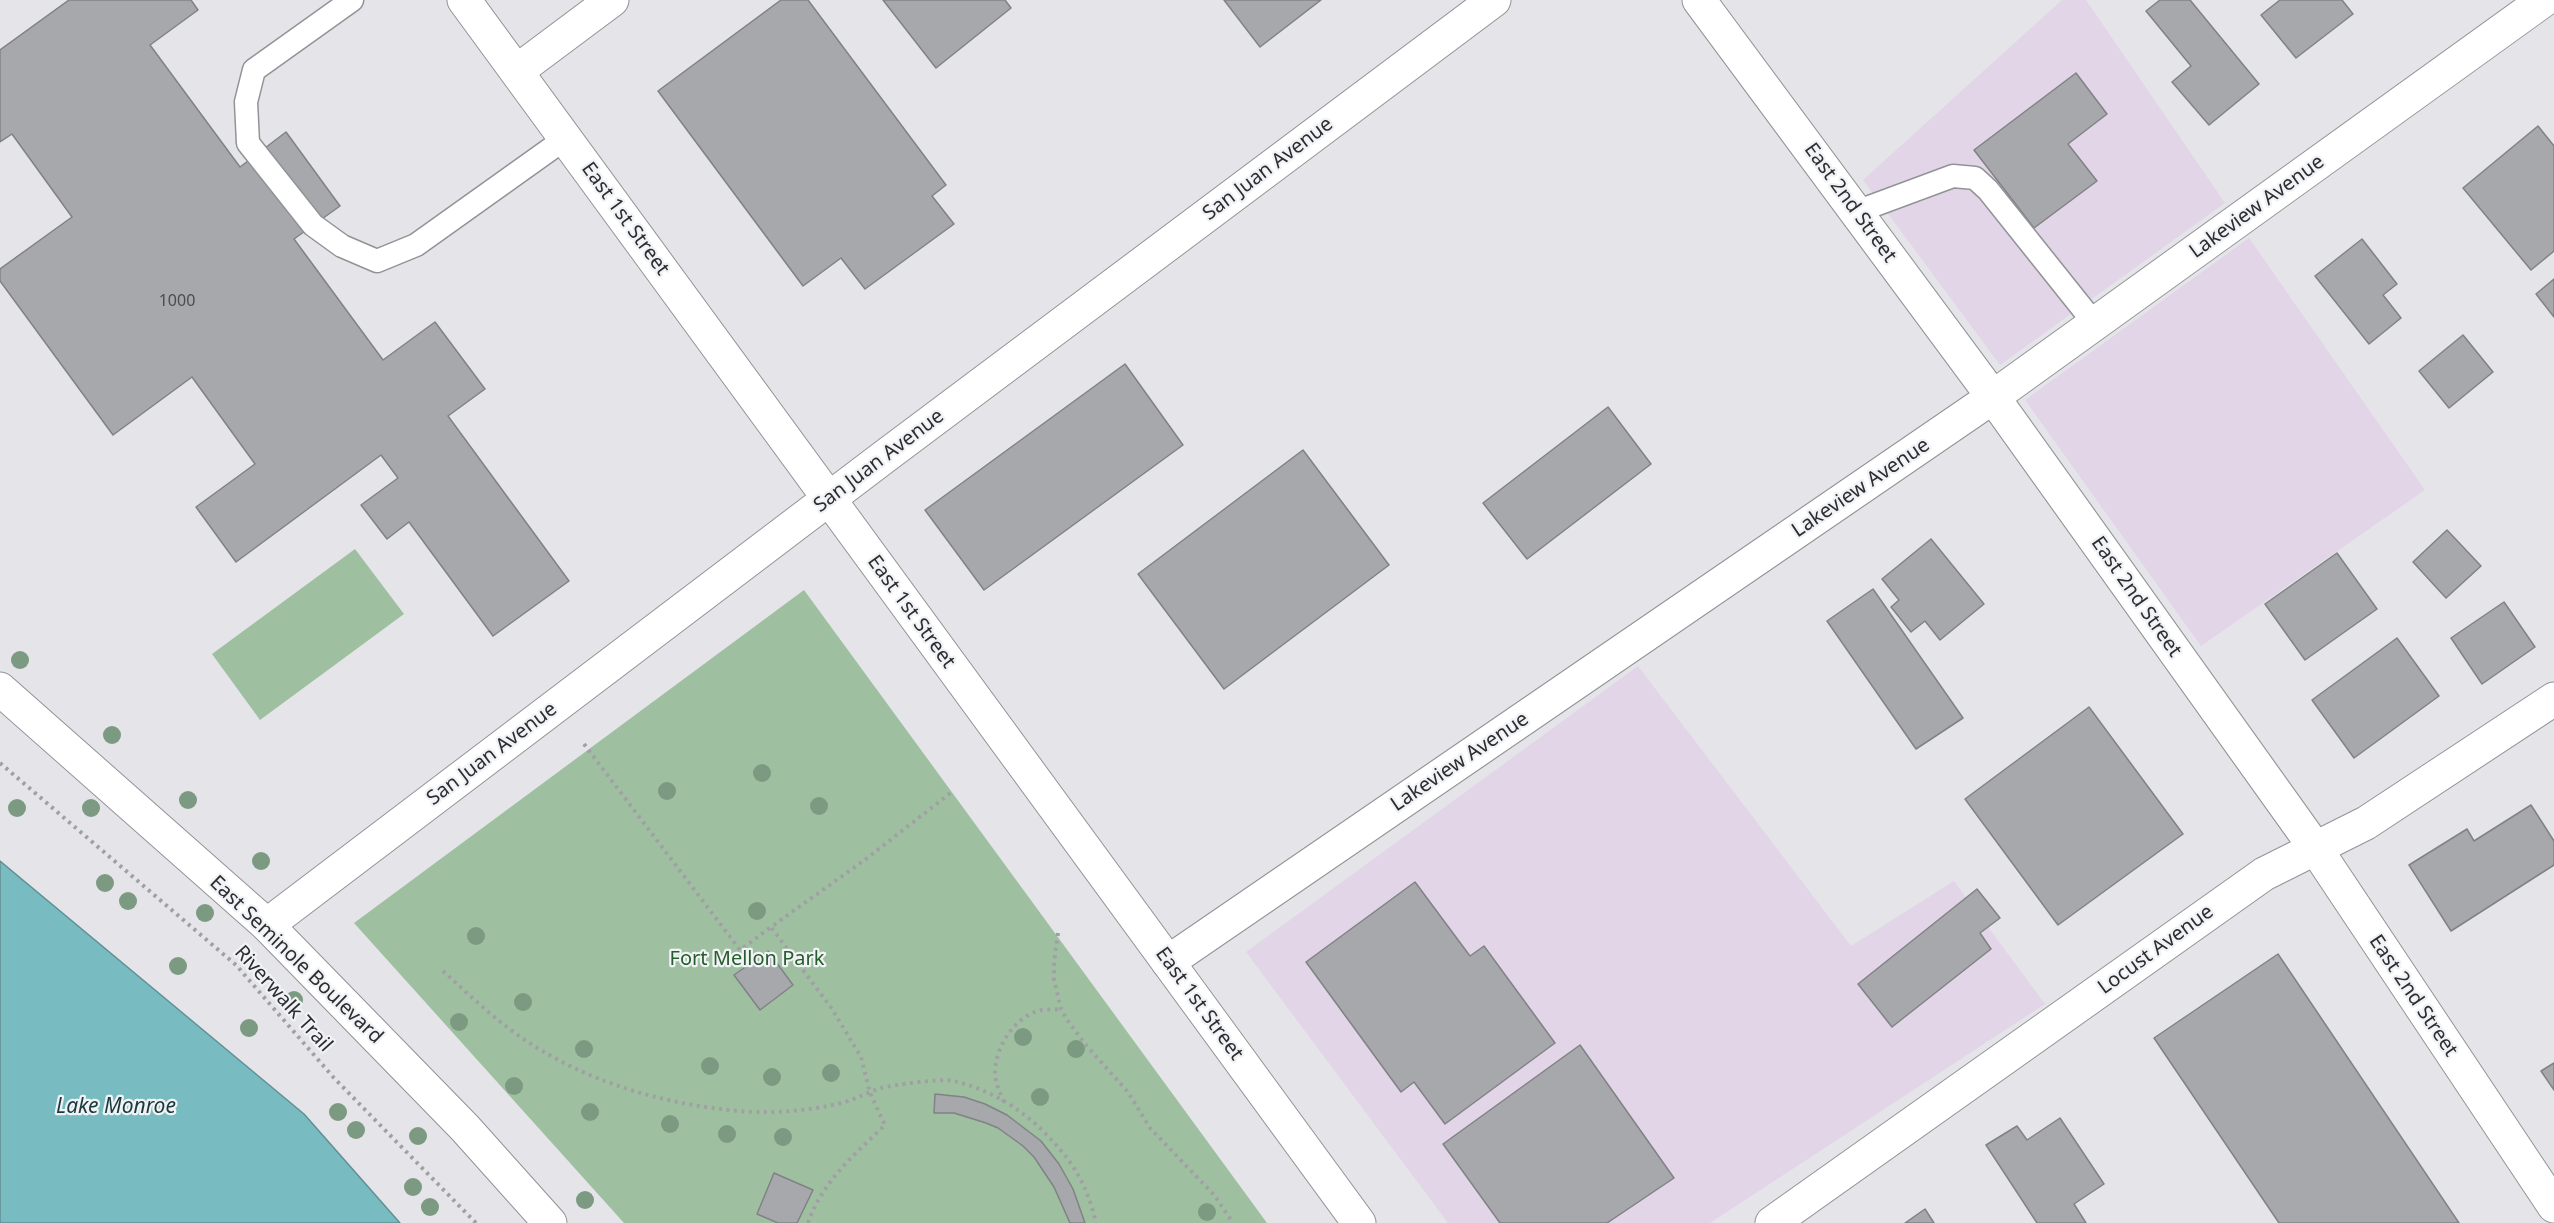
<!DOCTYPE html>
<html>
<head>
<meta charset="utf-8">
<style>
	body { margin:0 }
	canvas { display:block; background:#e4e4e9 }
</style>
</head>
<body>
<canvas width="2554" height="1223"></canvas>
<script>
const g = document.querySelector('canvas').getContext('2d');
g.lineJoin = 'round';
function paint(path, color) {
  g.fillStyle = color;
  g.fill(path, 'evenodd');
}
function strokePath(path, color, width, dash) {
  g.strokeStyle = color;
  g.lineWidth = width;
  g.lineCap = dash ? 'butt' : 'round';
  g.setLineDash(dash || []);
  g.stroke(path);
}
function write(font, color, halo, rows, align = 'center') {
  g.font = font + ' "Noto Sans",sans-serif';
  g.lineWidth = 4.5;
  g.setLineDash([]);
  g.textBaseline = 'middle';
  g.strokeStyle = halo;
  g.fillStyle = color;
  for (const [text, x, y, turn = 0] of rows) {
    g.save();
    g.translate(x, y);
    g.rotate((+turn || 0) * Math.PI / 180);
    g.textAlign = isNaN(turn) ? turn : align;
    if (halo) g.strokeText(text, 0, 0);
    g.fillText(text, 0, 0);
    g.restore();
  }
}
const commercial = new Path2D(`
	M2062,0H2086L2225,203L2000,365L1863,180Z
	M2249,238L2425,490L2201,646L2025,400Z
	M1638,666L1851,946L1954,881L2045,1004L1710,1223H1448L1246,952Z`);
const green = new Path2D(`
	M355,549L404,614L260,720L212,654Z
	M804,590L1267,1223H624L354,923Z`);
const water = new Path2D(`
	M0,861L304,1114L400,1223H0Z`);
const building = new Path2D(`
	M69,0H191L198,10L150,45L240,167L286,132L340,206L294,239L383,360L435,322L485,389L448,416L569,581L493,636L409,522L387,539L361,505L398,478L381,455L236,562L196,507L255,464L192,377L113,435L0,281V269L72,217L12,134L0,142V50Z
	M781,0H808L946,185L932,196L954,224L865,289L841,258L803,286L658,91Z
	M883,0H1005L1011,8L936,68Z
	M1224,0H1321L1260,47Z
	M2160,0H2190L2259,84L2209,125L2172,82L2191,66L2146,11Z
	M2280,0H2342L2353,14L2296,58L2261,15Z
	M2076,73L2107,114L2068,144L2097,181L2034,228L1974,150Z
	M2538,126L2554,146V251L2531,270L2463,188Z
	M2362,239L2397,284L2383,295L2401,318L2369,344L2315,276Z
	M2554,279V317L2536,294Z
	M2463,335L2493,372L2449,408L2419,371Z
	M1125,364L1183,445L984,590L925,510Z
	M1608,407L1651,464L1527,559L1483,503Z
	M1303,450L1389,565L1224,689L1138,574Z
	M2447,530L2481,566L2446,598L2413,562Z
	M1931,539L1984,604L1940,640L1925,621L1911,632L1891,607L1899,600L1882,579Z
	M2337,553L2377,609L2305,660L2265,604Z
	M1873,589L1963,718L1916,749L1827,621Z
	M2504,602L2535,647L2482,684L2451,638Z
	M2397,638L2439,696L2354,758L2312,700Z
	M2089,707L2183,834L2058,925L1965,799Z
	M2531,805L2554,841V865L2451,931L2409,865L2467,829L2474,841Z
	M1415,882L1470,956L1484,946L1555,1043L1445,1124L1414,1082L1401,1092L1306,962Z
	M1977,889L2000,918L1980,933L1991,949L1892,1027L1858,984Z
	M768,951L793,985L760,1010L734,975Z
	M2278,954L2459,1223H2279L2154,1038Z
	M1580,1045L1674,1178L1607,1223H1500L1443,1144Z
	M2554,1063V1090L2541,1071Z
	M935,1094L964,1097L985,1104L1007,1115L1041,1141L1059,1164L1073,1189L1085,1223H1070L1054,1187L1034,1157L1023,1146L998,1128L986,1123L954,1113H934Z
	M2060,1118L2104,1184L2074,1204L2086,1223H2037L1986,1145L2017,1126L2027,1140Z
	M774,1173L813,1190L797,1223H778L757,1214Z
	M1925,1209L1934,1223H1905Z`);
const path = new Path2D(`
	M584,744L740,950L771,927
	M0,763L236,965L334,1078L476,1223
	M1058,933L1054,962V980L1061,1009L1068,1021L1085,1044L1128,1092L1150,1128L1215,1196L1233,1223
	M443,971C466,992 489,1014 515,1033C576,1077 647,1100 721,1109C762,1115 802,1112 842,1103C856,1099 868,1092 881,1088C894,1085 940,1078 953,1081C986,1088 1019,1107 1043,1131C1071,1159 1087,1183 1096,1223
	M1004,1102C1000,1093 996,1084 995,1075C994,1048 1015,1015 1042,1010C1048,1009 1055,1010 1061,1009
	M808,1223C822,1182 854,1155 885,1125L870,1093L861,1057L832,1009L771,927L866,859L953,791`);
const service = new Path2D(`
	M352,0L254,70L246,102L248,143L313,225L342,246L377,261L416,245L566,138
	M1856,212L1953,176L1975,178L1988,190L2095,324`);
const minor = new Path2D(`
	M517,71L612,0
	M267,925L884,457L1494,0
	M1168,962L1993,397L2544,0
	M1772,1223L2264,874L2366,823L2554,699`);
const tertiary = new Path2D(`
	M464,0L1359,1223
	M1699,0L1993,397L2316,849L2554,1206
	M0,689L267,925L465,1128L550,1223`);
const trees = [
	[20,660],
	[112,735],
	[762,773],
	[667,791],
	[188,800],
	[819,806],
	[17,808],
	[91,808],
	[261,861],
	[105,883],
	[128,901],
	[757,911],
	[205,913],
	[476,936],
	[178,966],
	[294,1000],
	[523,1002],
	[459,1022],
	[249,1028],
	[1023,1037],
	[584,1049],
	[1076,1049],
	[710,1066],
	[831,1073],
	[772,1077],
	[514,1086],
	[1040,1097],
	[338,1112],
	[590,1112],
	[670,1124],
	[356,1130],
	[727,1134],
	[418,1136],
	[783,1137],
	[413,1187],
	[585,1200],
	[430,1207],
	[1207,1212]
];
const numberNames = [
	["1000",177,301]
];
const streetNames = [
	["San Juan Avenue",1268,169,-37],
	["East 2nd Street",1850,203,54],
	["Lakeview Avenue",2257,207,-36],
	["East 1st Street",625,219,54],
	["San Juan Avenue",879,461,-37],
	["Lakeview Avenue",1861,488,-34],
	["East 2nd Street",2136,597,55],
	["East 1st Street",911,612,54],
	["San Juan Avenue",492,754,-37],
	["Lakeview Avenue",1460,762,-34],
	["Locust Avenue",2156,950,-36],
	["East Seminole Boulevard",296,960,44],
	["East 2nd Street",2413,996,56],
	["Riverwalk Trail",283,999,48],
	["East 1st Street",1199,1004,54]
];
const parkNames = [
	["Fort Mellon Park",747,959]
];
const waterNames = [
	["Lake Monroe",116,1107]
];
paint(commercial, '#e3d5e8');
paint(green, '#9fc0a0');
paint(water, '#78bbc0');
strokePath(water, '#619094', 1.5);
paint(building, '#a7a8ac');
strokePath(building, '#818286', 1.5);
strokePath(service, '#929397', 25);
strokePath(minor, '#929397', 35);
strokePath(tertiary, '#929397', 35);
strokePath(path, '#a0a0a4', 4, [3, 4.5]);
strokePath(service, '#fff', 22);
strokePath(minor, '#fff', 33);
strokePath(tertiary, '#fff', 33);
g.fillStyle = '#7b9a81';
for (const [x, y] of trees) {
  g.beginPath();
  g.arc(x, y, 9, 0, 2 * Math.PI);
  g.fill();
}
write('16px', '#4b4c4e', null, numberNames);
write('20px', '#2c2d2e', '#f1f2f6', streetNames);
write('20px', '#255d2c', '#f1f2f6', parkNames);
write('italic 21px', '#193b3d', '#f1f2f6', waterNames);
</script>
</body>
</html>
